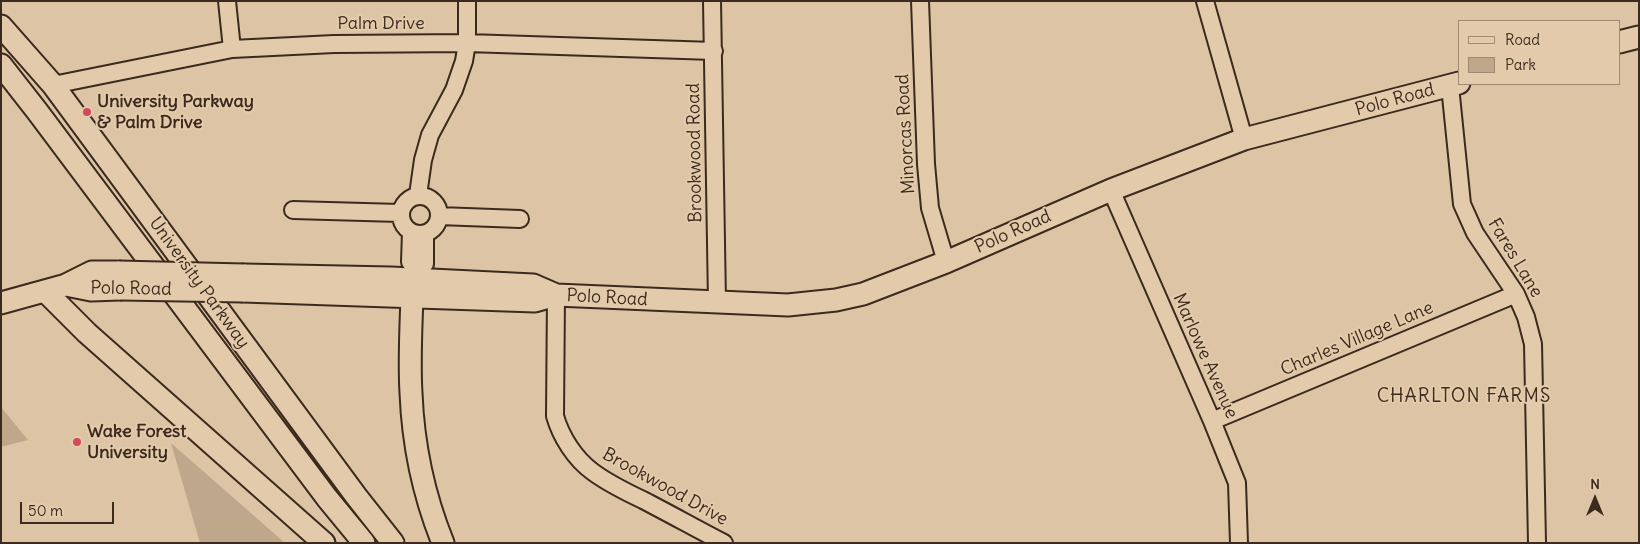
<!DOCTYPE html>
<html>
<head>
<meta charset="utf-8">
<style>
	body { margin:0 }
	#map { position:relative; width:1640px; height:544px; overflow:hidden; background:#dcc4a5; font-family:Delius,sans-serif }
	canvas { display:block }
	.frame { position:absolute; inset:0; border:2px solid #3b2a1e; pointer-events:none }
	.legend { position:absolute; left:1458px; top:20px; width:162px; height:65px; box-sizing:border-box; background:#e3caab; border:1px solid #a08a73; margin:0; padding:6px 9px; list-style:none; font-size:15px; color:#3b2a1e }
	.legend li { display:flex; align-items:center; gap:10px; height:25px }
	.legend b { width:25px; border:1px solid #a08a73 }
	.north { position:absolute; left:1570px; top:474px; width:50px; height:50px; -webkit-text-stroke:4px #e3caab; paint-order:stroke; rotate:0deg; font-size:14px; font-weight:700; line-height:20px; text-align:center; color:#3b2a1e }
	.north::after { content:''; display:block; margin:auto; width:18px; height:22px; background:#3b2a1e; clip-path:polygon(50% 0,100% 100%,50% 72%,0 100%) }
	.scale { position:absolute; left:20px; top:502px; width:94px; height:22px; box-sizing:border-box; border:2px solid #3b2a1e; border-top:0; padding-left:6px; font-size:15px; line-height:18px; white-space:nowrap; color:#3b2a1e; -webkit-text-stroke:4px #e3caab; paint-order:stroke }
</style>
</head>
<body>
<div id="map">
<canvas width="1640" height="544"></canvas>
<div class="frame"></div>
<ul class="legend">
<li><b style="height:6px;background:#e3caab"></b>Road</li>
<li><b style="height:14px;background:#bfa78c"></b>Park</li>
</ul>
<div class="north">N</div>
<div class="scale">50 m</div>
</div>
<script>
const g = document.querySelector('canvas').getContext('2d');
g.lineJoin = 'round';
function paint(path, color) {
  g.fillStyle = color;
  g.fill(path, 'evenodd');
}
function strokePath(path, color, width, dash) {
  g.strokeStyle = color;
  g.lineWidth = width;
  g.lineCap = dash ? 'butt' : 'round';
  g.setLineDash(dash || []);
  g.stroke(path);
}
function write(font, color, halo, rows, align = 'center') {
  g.font = font + ' Delius,sans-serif';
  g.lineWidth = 4;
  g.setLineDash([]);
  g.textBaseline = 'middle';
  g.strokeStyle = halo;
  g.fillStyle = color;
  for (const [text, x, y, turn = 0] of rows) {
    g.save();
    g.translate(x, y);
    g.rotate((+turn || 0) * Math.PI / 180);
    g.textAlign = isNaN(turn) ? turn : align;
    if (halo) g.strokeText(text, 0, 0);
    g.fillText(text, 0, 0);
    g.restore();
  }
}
const green = new Path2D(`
	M1,407L28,440L1,447Z
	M171,443L285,543H200Z`);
const minor = new Path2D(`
	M227,1L232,49
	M712,1L717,303
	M920,1L926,164L930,208L946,262
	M1205,1L1244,139
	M53,85L232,49L334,44L467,43L714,51
	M1450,86L1462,204L1475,233L1516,294L1526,317L1533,344L1537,543
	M1111,190L1212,421L1237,483L1239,543
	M418,195L423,160L430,135L454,90L464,61L467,43V1
	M401 215a19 19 0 1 1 38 0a19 19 0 1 1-38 0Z
	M293,210L400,213
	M439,216L520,219
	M411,232L410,262L418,270L417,279
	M418,270L425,264V234
	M556,295L555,416C561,437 575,459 593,472C608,483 626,492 643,500C670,514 697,529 724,543
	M1212,421L1516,294`);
const major = new Path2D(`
	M1,26L53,85L356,496L393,543
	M1619,42L1639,37
	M1,65L37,111L327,498L364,543
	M244,275L391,278L533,285L556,295
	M66,285L91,290L120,289
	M243,291L535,301L556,295L788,305L836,300L863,294L946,262L1111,190L1244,139L1459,83
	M46,292L87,333L324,543
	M412,296C411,328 409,361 411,393C413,443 424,496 443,543
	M1,303L66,285L92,272H119`);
const majorBridge = new Path2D(`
	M119,272L244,275
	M120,289L243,291`);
const markers = [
	[87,112,5,"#d1495b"],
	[77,442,5,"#d1495b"]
];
const streetNames = [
	["Palm Drive",381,24],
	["Polo Road",1395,100,-15],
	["Minorcas Road",906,134,-93],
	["Brookwood Road",695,153,-91],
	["Polo Road",1013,232,-24],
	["Fares Lane",1515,258,59],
	["University Parkway",199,283,54],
	["Polo Road",131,289,1],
	["Polo Road",607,298,3],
	["Charles Village Lane",1357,339,-23],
	["Marlowe Avenue",1205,356,66],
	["Brookwood Drive",665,487,29]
];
const poiNames = [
	["University Parkway",97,102],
	["& Palm Drive",97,123],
	["Wake Forest",87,432],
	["University",87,453]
];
const neighbourhoodNames = [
	["CHARLTON FARMS",1464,397]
];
paint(green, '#bfa78c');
strokePath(minor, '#3b2a1e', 20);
strokePath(major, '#3b2a1e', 25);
strokePath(minor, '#e3caab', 16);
strokePath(major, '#e3caab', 21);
strokePath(majorBridge, '#3b2a1e', 25, []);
strokePath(majorBridge, '#e3caab', 21);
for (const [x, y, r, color] of markers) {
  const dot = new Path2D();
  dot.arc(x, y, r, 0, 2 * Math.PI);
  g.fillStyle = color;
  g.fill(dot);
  strokePath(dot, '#e3caab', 2);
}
write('18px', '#3b2a1e', '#e3caab', streetNames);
write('bold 18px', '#3b2a1e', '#e3caab', poiNames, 'left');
g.letterSpacing = '1px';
write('19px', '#3b2a1e', '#e3caab', neighbourhoodNames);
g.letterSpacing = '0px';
</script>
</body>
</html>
